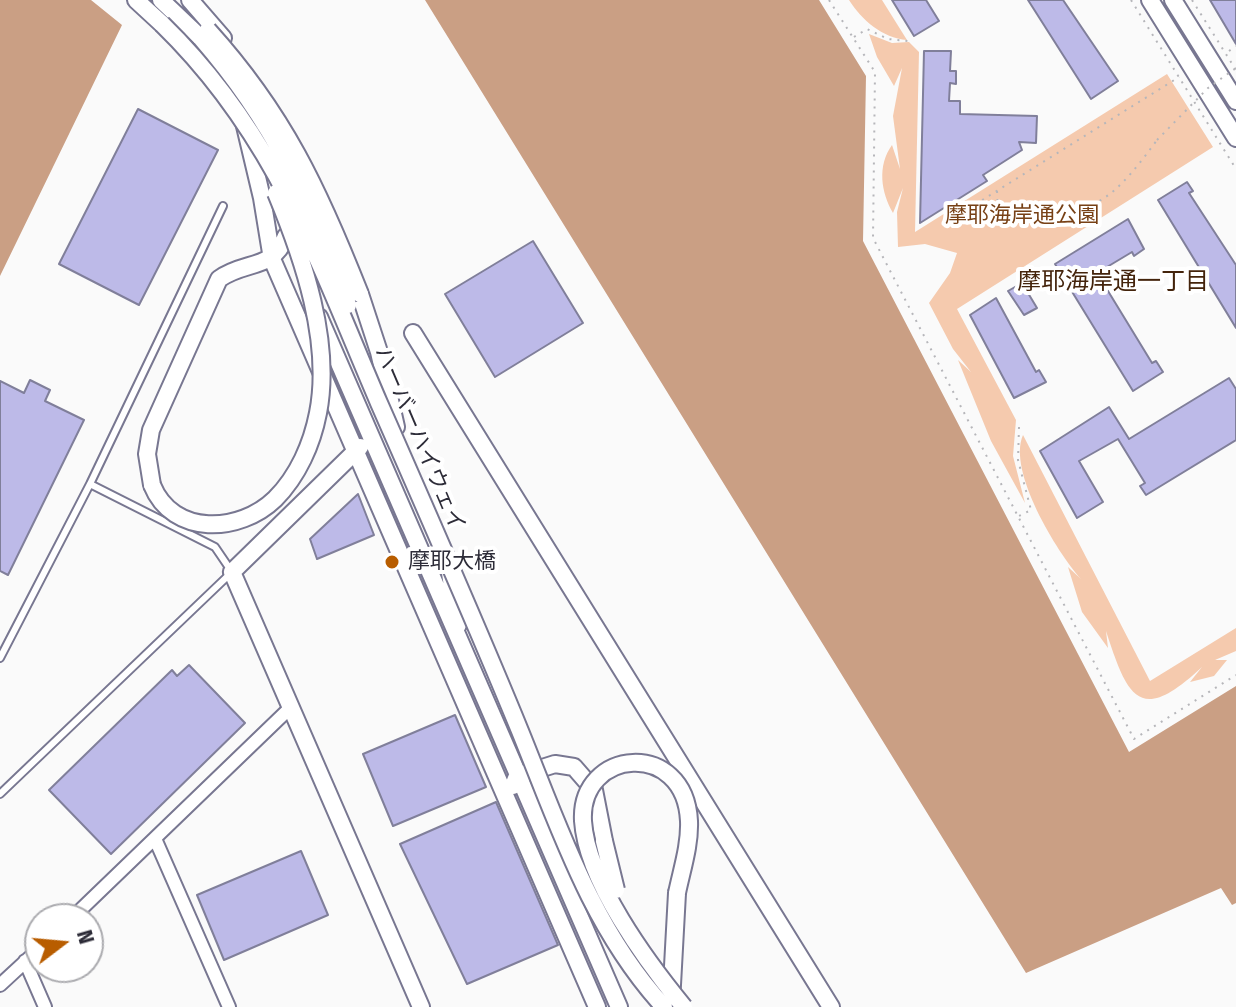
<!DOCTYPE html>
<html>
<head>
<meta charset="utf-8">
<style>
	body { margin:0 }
	#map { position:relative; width:1236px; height:1007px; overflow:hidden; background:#fafafa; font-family:"Fira Sans Condensed",sans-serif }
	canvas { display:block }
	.north { position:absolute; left:24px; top:903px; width:80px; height:80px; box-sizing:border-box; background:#fff; border:2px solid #ababaf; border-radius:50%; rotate:74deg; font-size:22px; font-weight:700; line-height:32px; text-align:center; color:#2d2c38 }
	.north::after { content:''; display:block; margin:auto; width:28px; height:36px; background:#b85d00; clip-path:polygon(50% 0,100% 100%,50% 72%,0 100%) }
</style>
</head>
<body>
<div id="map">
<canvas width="1236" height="1007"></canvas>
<div class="north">N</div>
</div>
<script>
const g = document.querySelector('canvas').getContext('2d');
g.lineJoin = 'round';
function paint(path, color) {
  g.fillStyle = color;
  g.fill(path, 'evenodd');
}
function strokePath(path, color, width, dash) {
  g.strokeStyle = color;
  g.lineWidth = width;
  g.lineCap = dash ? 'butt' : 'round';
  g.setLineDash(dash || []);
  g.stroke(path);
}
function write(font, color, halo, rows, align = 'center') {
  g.font = font + ' "Fira Sans Condensed","Noto Sans JP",sans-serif';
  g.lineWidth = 8;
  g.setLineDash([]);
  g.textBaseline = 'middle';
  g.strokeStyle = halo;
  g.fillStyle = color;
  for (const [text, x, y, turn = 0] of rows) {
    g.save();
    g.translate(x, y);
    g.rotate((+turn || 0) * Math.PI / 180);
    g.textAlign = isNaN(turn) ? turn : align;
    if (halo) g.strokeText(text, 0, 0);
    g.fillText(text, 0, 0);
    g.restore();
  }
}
const green = new Path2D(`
	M849,0H882L907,40C882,38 862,20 849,0Z
	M869,34L892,43L909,42L919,52L915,232L1167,74L1213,147L957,309L1016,420L1013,456L1025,503L991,441L958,360L971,372L953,349L929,303L950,273L957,253L925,244L898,247L897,212L903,188L893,213C881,192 877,166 892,145L900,169L893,116L902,68L894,86L877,57Z
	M1023,435L1150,681L1236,628V651L1215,660H1227L1214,676L1190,682L1202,667C1140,725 1128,699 1106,631L1108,648L1082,612L1068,567L1081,579C1057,552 1007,471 1023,435Z`);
const water = new Path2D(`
	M0,0H91L122,25L0,276Z
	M425,0H819L866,76L863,241L1129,752L1236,686V903L1232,905L1221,888L1026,973Z`);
const building = new Path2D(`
	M892,0H926L939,21L914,36Z
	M1028,0H1063L1118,81L1091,99Z
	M1210,0H1236V44Z
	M924,51H951L950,71H956V84L950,83L949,101H960V114L1037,116L1036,143L1019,142L1022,150L983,175L987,181L920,223Z
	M138,109L218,150L139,305L59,264Z
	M1187,182L1193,191L1189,193L1236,265V328L1158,200Z
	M1128,219L1144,249L1134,256L1132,252L1097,273L1152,363L1156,361L1163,372L1133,391L1055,264Z
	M533,241L583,323L495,377L445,294Z
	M1022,283L1037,308L1024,315L1008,291Z
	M996,298L1036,372L1039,370L1046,382L1014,398L970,315Z
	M1229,378L1236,389V440L1146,495L1140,486L1145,483L1118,439L1079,461L1103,502L1077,518L1040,451L1109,407L1129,439Z
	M30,380L50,390L45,401L84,420L8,575L0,571V381L24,393Z
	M358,494L374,535L317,559L310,539Z
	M189,665L245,723L111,854L49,790L172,670L177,676Z
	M455,715L486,787L393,826L363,754Z
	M496,802L558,945L467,984L400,844Z
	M301,851L328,915L224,960L197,895Z`);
const path = new Path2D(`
	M829,0L875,72L873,238L1134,739L1236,675
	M1131,0L1236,169
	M1192,0L1236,70
	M854,37L867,29L888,39L908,41
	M1229,51L1236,46
	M997,191L998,207C1085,222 1106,210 1157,140
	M955,217L1179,77
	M1019,427L1018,460L1031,510L1019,516`);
const service = new Path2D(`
	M0,658L90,484L223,206
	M0,794L232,572L215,547L90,484`);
const minor = new Path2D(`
	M156,841L229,1007
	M71,919L291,707
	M25,961L45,1007
	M0,985L40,948`);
const tertiary = new Path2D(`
	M136,0L162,24
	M161,0L201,38
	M190,0L223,38
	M1150,0L1236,138
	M1173,0L1236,101
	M235,84L262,198L272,259L597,1007
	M360,294L379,352L396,427
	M319,317L619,1007
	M413,333L831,1007
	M360,447L232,572L421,1007
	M152,485L147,454L151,430L219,279C245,260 273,271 286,236
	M450,573L458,625
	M513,786L517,776L555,764L574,767L594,790L604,841
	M671,1003L677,893`);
const pathBridge = new Path2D(`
	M1157,140L1208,88L1236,68`);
const tertiaryBridge = new Path2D(`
	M162,24C276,135 318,261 379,403C427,512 475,621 520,731C559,827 592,929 664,1007
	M208,30C284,114 319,190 360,294
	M201,38C273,121 311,202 348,305
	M152,485C173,537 240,533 275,499C298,476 312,444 318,413C332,342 303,258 276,193
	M604,841L616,890
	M677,893C682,869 690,845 689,821C685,739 579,748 583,821C587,881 647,962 684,1007`);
const markers = [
	[392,562,8,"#b85d00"]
];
const parkNames = [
	["摩耶海岸通公園",1022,216]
];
const streetNames = [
	["ハーバーハイウェイ",419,439,67]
];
const poiNames = [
	["摩耶大橋",408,562]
];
const neighbourhoodNames = [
	["摩耶海岸通一丁目",1113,282]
];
paint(green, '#f5caae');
paint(water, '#ca9f84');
paint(building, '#bdbae8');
strokePath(building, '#807f9a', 2);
strokePath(service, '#787791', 10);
strokePath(minor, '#787791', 16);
strokePath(tertiary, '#787791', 20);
strokePath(path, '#b6b6ba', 2, [2, 6]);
strokePath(service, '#fff', 6);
strokePath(minor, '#fff', 12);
strokePath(tertiary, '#fff', 16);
strokePath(tertiaryBridge, '#787791', 20, []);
strokePath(pathBridge, '#b6b6ba', 2, [2, 6]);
strokePath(tertiaryBridge, '#fff', 16);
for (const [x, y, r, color] of markers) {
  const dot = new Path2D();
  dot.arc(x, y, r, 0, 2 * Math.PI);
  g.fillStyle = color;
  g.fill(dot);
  strokePath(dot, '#fff', 3);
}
write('22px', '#774015', '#fff', parkNames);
write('22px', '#2d2c38', '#fff', streetNames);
write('22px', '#2d2c38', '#fff', poiNames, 'left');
write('24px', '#44240c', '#fff', neighbourhoodNames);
</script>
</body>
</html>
